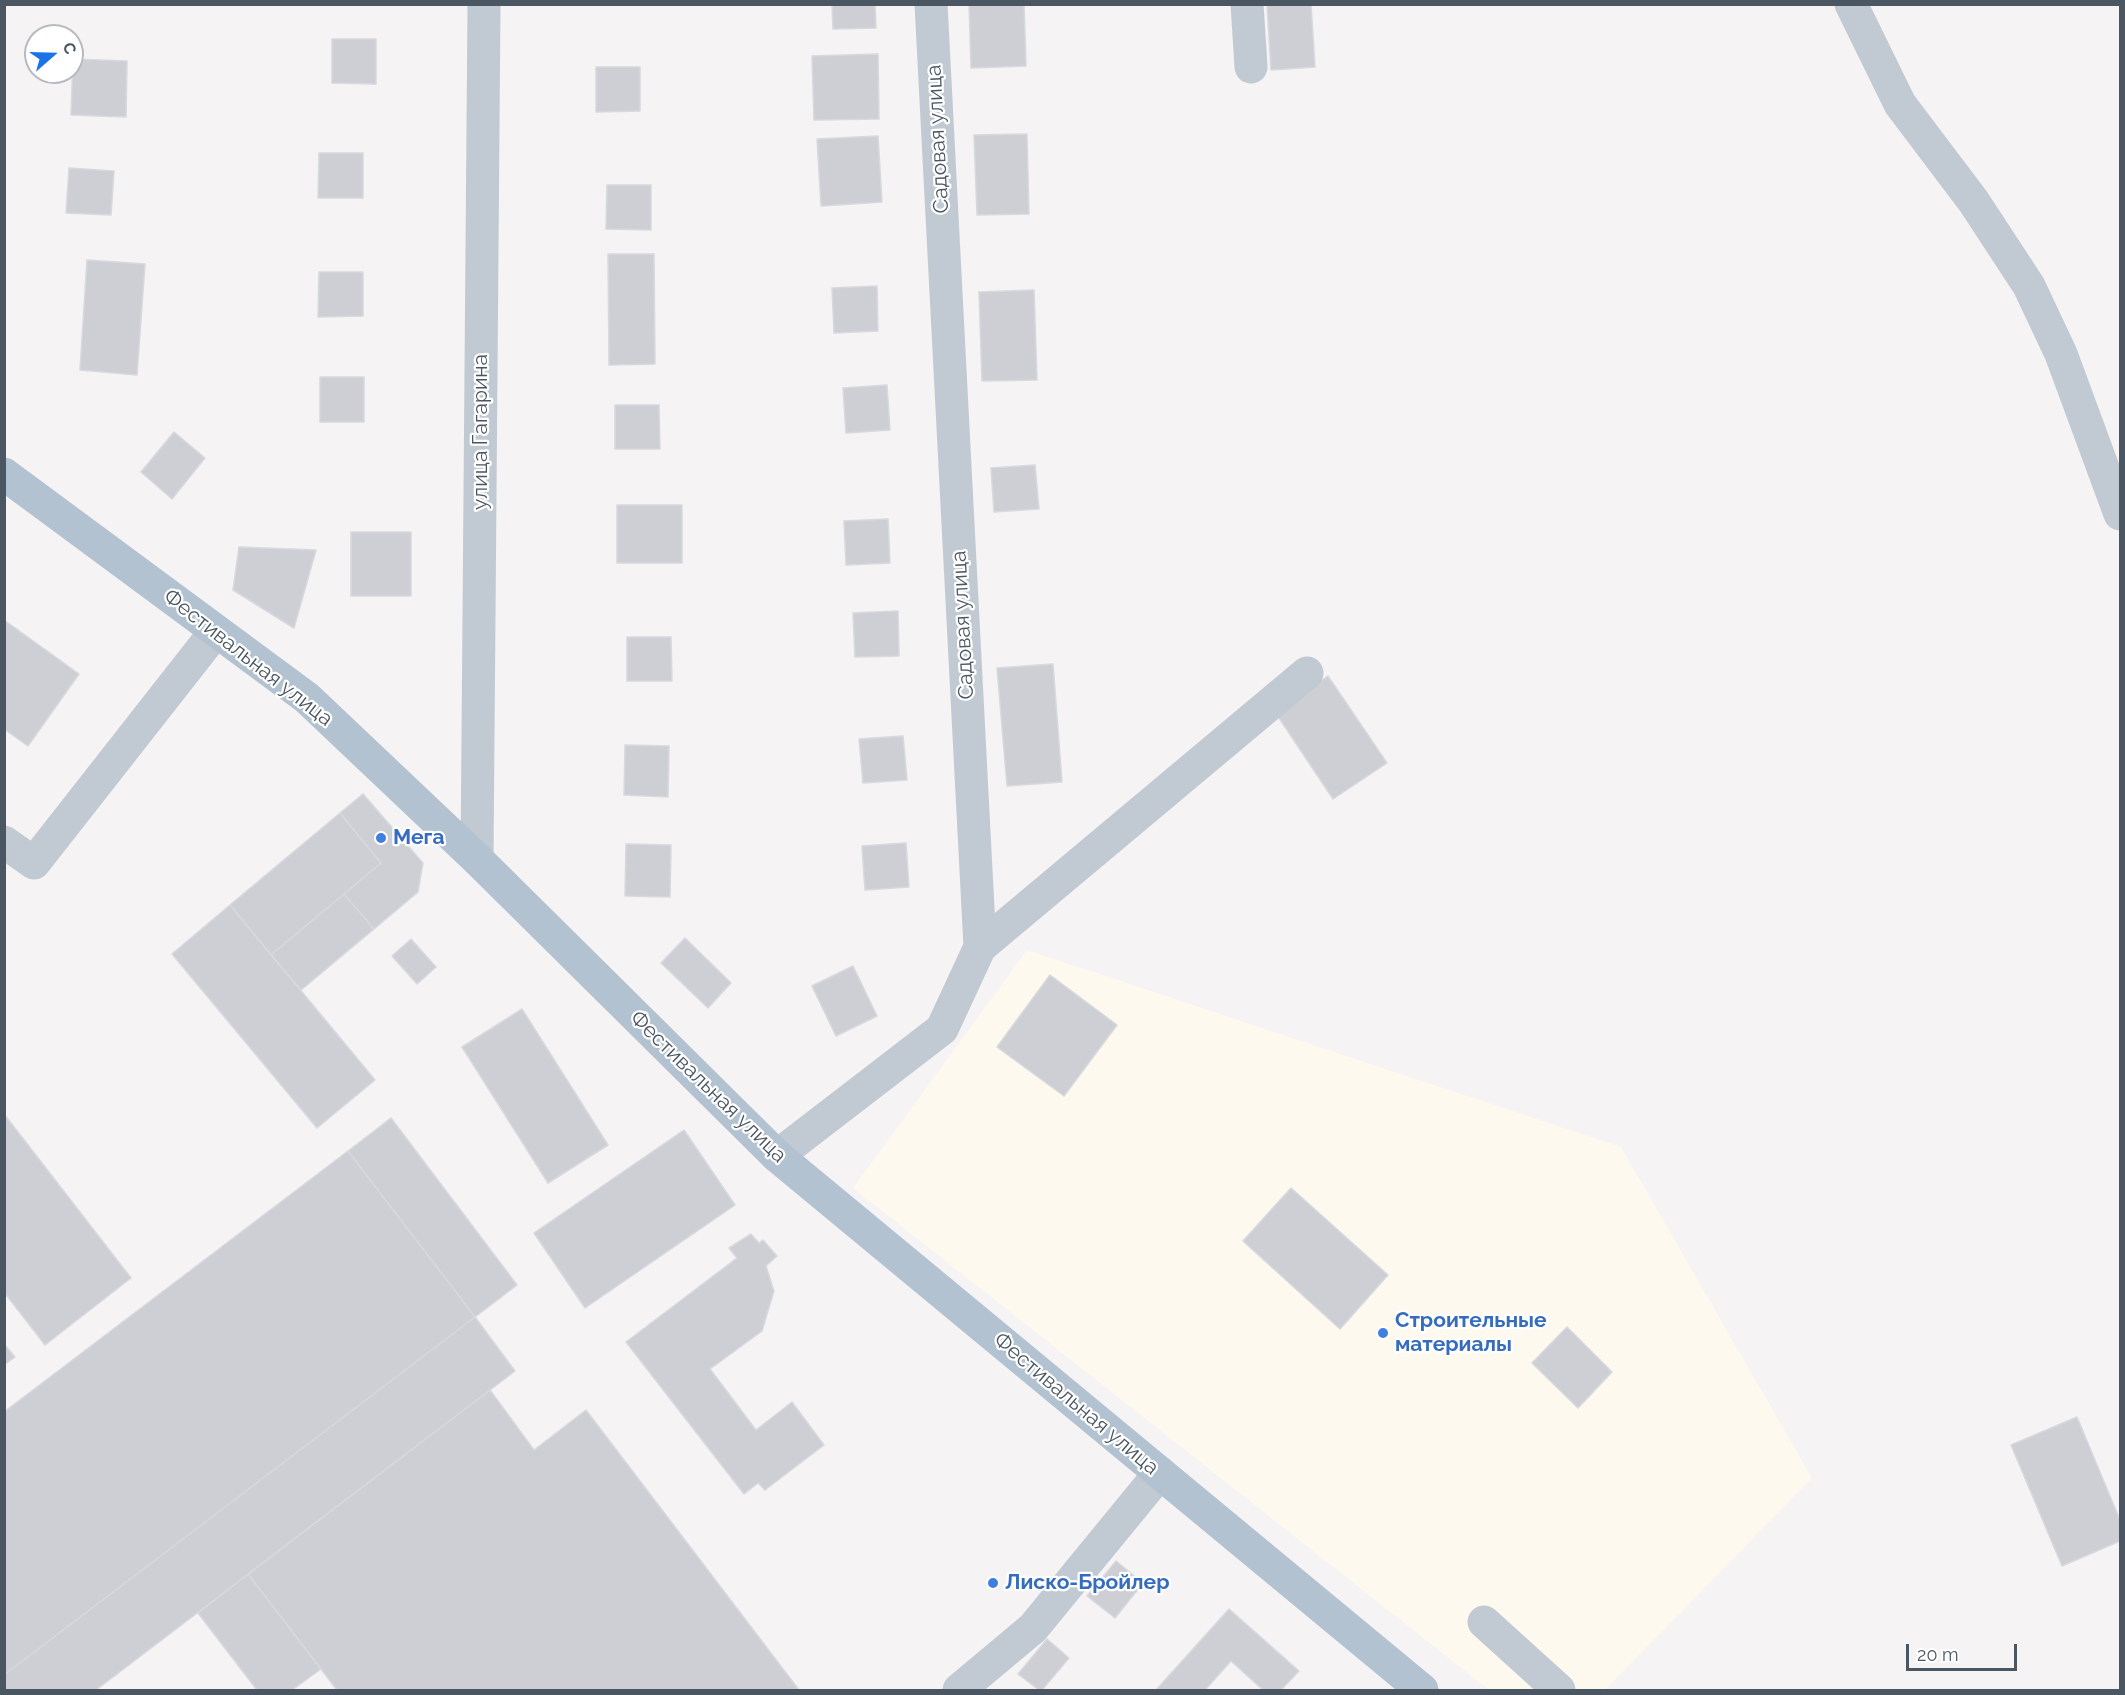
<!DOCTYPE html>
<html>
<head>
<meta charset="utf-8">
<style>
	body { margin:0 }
	#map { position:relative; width:2125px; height:1695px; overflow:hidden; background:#f5f3f3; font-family:Raleway,sans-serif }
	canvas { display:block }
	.frame { position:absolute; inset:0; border:6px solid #4a5661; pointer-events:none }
	.north { position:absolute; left:24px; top:24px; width:60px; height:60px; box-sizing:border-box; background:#fff; border:2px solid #b7bbc0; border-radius:50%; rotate:70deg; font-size:16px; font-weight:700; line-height:24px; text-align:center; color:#4a5661 }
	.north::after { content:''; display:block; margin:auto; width:21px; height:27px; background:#1a73e8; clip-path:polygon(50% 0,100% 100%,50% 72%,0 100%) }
	.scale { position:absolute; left:1906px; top:1644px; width:111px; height:27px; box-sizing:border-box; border:3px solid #4a5661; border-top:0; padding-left:8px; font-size:18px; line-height:21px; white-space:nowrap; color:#4a5661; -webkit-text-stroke:4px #fff; paint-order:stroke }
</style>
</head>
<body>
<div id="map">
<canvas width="2125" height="1695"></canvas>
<div class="frame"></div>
<div class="north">С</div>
<div class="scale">20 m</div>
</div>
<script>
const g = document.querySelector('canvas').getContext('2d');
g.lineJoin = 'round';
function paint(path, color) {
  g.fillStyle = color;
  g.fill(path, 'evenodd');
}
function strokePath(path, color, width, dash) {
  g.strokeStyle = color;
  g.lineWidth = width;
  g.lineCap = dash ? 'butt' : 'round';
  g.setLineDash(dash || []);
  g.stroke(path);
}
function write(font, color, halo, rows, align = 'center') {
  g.font = font + ' Raleway,sans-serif';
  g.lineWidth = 4.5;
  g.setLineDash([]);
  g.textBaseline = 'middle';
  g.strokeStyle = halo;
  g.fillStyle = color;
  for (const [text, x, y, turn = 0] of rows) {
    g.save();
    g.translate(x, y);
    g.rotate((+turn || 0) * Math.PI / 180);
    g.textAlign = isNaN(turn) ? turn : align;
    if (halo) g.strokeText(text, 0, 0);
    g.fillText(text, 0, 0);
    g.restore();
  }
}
const commercial = new Path2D(`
	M1027,950L1621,1147L1812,1478L1605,1690H1489L853,1188Z`);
const building = new Path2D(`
	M832,4H875L876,28L833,29Z
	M969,4H1024L1026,66L971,68Z
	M1267,4H1311L1315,67L1271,70Z
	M332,39H376V84L332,83Z
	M878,54L879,119L814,120L812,56Z
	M73,59L127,61L126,117L71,115Z
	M596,67H640V111L596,112Z
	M1027,134L1029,214L977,215L974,135Z
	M878,136L882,202L821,206L817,139Z
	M319,153H363V198H318Z
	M69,168L114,171L111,215L66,213Z
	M607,185H651V230L606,229Z
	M608,254H654L655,364L609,365Z
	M87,260L145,264L137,375L80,370Z
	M319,272H363V316L318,317Z
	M877,286L878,331L834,333L832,288Z
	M1034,290L1037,380L982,381L979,292Z
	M320,377H364V422H320Z
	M887,385L890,430L846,433L843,388Z
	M615,405H659L660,449H615Z
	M174,432L205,458L172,499L141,472Z
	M1035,465L1039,509L994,512L991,468Z
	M617,505H682V563H617Z
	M888,519L890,563L846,565L844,521Z
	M351,532H411V596H351Z
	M239,547L316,550L294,628L233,590Z
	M898,611L899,656L855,657L853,613Z
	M4,620L79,674L28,746L4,729Z
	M627,637H671L672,681H627Z
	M1053,664L1062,782L1007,786L997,668Z
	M1328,676L1387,763L1333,799L1275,712Z
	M903,736L907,780L863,783L859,739Z
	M625,745L669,746L668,797L624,795Z
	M363,794L423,863L418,892L374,929L344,894L381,863L340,813Z
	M340,813L381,863L271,955L230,905Z
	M906,843L909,887L865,890L862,846Z
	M626,844L671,845L670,897L625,896Z
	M344,894L374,929L301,990L271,955Z
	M230,905L375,1080L317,1128L172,954Z
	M685,938L731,983L708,1008L661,963Z
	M411,939L436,967L417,984L392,956Z
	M853,966L877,1016L836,1036L812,986Z
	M1050,975L1117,1025L1064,1096L997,1047Z
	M522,1009L608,1145L548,1183L462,1047Z
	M4,1114L131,1278L45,1345L4,1292Z
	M391,1118L517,1285L475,1317L348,1151Z
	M684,1130L735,1205L585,1308L534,1233Z
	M348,1151L475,1317L4,1675V1412Z
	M1291,1188L1388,1275L1340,1329L1243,1241Z
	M751,1234L759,1243L763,1240L777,1256L766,1266L774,1291L762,1331L710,1369L756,1430L792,1402L824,1445L765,1490L758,1483L744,1494L626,1342L737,1258L729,1248Z
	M475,1317L515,1371L96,1690H4V1675Z
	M1567,1327L1612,1372L1578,1408L1532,1363Z
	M4,1344L15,1357L4,1365Z
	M490,1390L534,1450L586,1410L799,1690H337L248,1574Z
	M2077,1417L2120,1520V1541L2062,1566L2011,1445Z
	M1116,1561L1143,1583L1115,1618L1087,1596Z
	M248,1574L321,1669L292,1690H257L198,1613Z
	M1229,1609L1299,1671L1281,1690H1263L1231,1661L1205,1690H1156Z
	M1047,1639L1069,1658L1042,1690H1039L1018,1674Z`);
const minor = new Path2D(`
	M1247,4L1251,67
	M1851,4L1900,104L1974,202L2029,286L2061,354L2120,514
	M4,842L34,863L216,631
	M477,859L484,4
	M980,947L1307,673
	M777,1156L942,1029L980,947L931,4
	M1484,1622L1559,1690
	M959,1690L1033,1628L1160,1473`);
const major = new Path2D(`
	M4,474L307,698L477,859L777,1156L1422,1690`);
const markers = [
	[381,838,6,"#3f7fe0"],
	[1383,1333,6,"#3f7fe0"],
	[993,1583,6,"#3f7fe0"]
];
const streetNames = [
	["Садовая улица",938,139,-93],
	["улица Гагарина",481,432,-90],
	["Садовая улица",963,625,-93],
	["Фестивальная улица",248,658,38],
	["Фестивальная улица",708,1087,44],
	["Фестивальная улица",1076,1404,40]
];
const shopNames = [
	["Мега",393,838],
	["Строительные",1395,1321],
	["материалы",1395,1345],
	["Лиско-Бройлер",1005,1583]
];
paint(commercial, '#fdf9ef');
paint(building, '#cdcfd5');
strokePath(building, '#d7d9de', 1.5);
strokePath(minor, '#c1cad2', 33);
strokePath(major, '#b3c2d1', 33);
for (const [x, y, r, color] of markers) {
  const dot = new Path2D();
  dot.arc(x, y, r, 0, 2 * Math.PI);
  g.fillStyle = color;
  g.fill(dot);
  strokePath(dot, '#fff', 2);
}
write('21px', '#4a5661', '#fff', streetNames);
write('bold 21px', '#366cbe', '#fff', shopNames, 'left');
</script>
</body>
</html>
